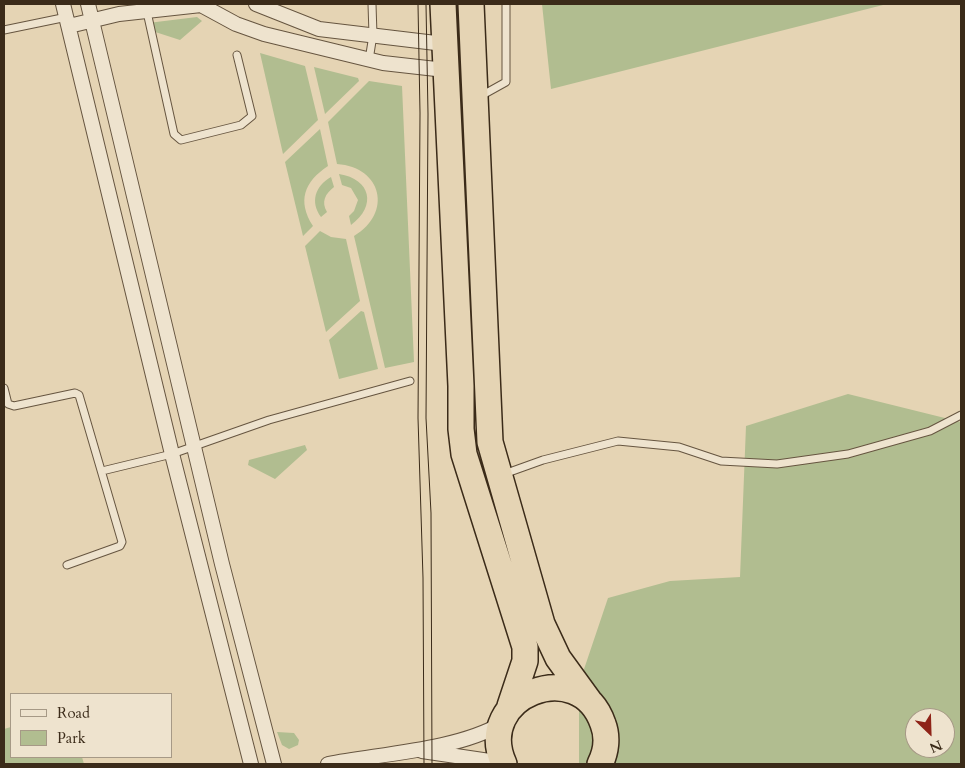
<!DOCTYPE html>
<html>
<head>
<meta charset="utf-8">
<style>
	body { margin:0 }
	#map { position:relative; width:965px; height:768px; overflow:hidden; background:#e5d4b4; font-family:Cardo,serif }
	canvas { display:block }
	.frame { position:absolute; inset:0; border:5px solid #3b2b19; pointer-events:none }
	.legend { position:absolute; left:10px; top:693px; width:162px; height:65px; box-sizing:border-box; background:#eee3ce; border:1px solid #a69986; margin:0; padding:6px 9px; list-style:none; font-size:15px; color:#3b2b19 }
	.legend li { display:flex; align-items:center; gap:10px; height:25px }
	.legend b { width:25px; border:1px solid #a69986 }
	.north { position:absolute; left:905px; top:708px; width:50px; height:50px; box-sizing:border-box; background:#eee3ce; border:1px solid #a69986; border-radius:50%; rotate:156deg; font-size:14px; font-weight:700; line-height:20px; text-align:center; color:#3b2b19 }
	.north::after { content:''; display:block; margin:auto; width:18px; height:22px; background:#8f2418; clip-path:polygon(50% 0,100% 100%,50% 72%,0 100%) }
</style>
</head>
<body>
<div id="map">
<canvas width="965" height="768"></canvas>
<div class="frame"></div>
<ul class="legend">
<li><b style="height:6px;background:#eee3ce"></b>Road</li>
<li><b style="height:14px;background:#b1bd90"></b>Park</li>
</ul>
<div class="north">N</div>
</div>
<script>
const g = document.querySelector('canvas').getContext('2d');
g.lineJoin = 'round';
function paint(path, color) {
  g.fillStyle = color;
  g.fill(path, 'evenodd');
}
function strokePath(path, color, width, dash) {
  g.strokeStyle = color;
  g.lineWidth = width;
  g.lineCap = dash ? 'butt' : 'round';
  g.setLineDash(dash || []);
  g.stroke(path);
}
const green = new Path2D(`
	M542,4H887L551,89Z
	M197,17L202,21L180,40L146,29L148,23Z
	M260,53L305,66L318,120L283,154Z
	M314,67L358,78L359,81L325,114Z
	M369,81L402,86L414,362L385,368L354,236C393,213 382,167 337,164L328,122Z
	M320,129L328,166C304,182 297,201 313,226L303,236L285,162Z
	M339,174C371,179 377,206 351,225L349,216L354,211L358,200L351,188L342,185Z
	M331,177L334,187C325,194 321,202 327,212L321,217C310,202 315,186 331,177Z
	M320,231L331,237L346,239L360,301L326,332L305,246Z
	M361,311L364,312L378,369L339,379L329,340Z
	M848,394L961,422V764H579V684L608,598L670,581L740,577L746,426ZM915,718H945V748H915Z
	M305,445L307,450L275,479L248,465L249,460Z
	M11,727V757H82L84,764H4V729Z
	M277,732L294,733L299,740L298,745L289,749L282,745Z`);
const lane = new Path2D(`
	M147,12L174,134L181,140L241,125L252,116L237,55
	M4,30L67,17
	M369,60L373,35L372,4
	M479,97L506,82V4
	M4,388L8,404L14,406L75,393L79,395L122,542L120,546L67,565
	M102,471L172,454L269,420L410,381
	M504,474L543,460L618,441L679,447L721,461L777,464L848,454L930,431L961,415`);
const street = new Path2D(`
	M63,4L172,454L251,764
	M88,4L222,564L274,764
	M256,4L319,29L444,44
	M69,26L119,14L201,5L236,24L264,34L383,63L445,70
	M422,751L503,763
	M328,764C379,754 457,750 501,724`);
const highway = new Path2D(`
	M443,4L461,386V429L464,454L525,647V661L510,706
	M471,4L490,442L542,624L558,658L590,702
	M504,764C473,696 579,654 603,724C608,737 606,752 600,764`);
const tram = new Path2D(`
	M418,4L420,113L418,418L423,578L424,764
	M426,4L428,114L426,418L431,513L432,764`);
paint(green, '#b1bd90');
strokePath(lane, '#665540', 9);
strokePath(street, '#665540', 16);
strokePath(highway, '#3b2b19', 28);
strokePath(lane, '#eee3ce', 7);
strokePath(street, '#eee3ce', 14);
strokePath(highway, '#e5d4b4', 25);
strokePath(tram, '#3b2b19', 1);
</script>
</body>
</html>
